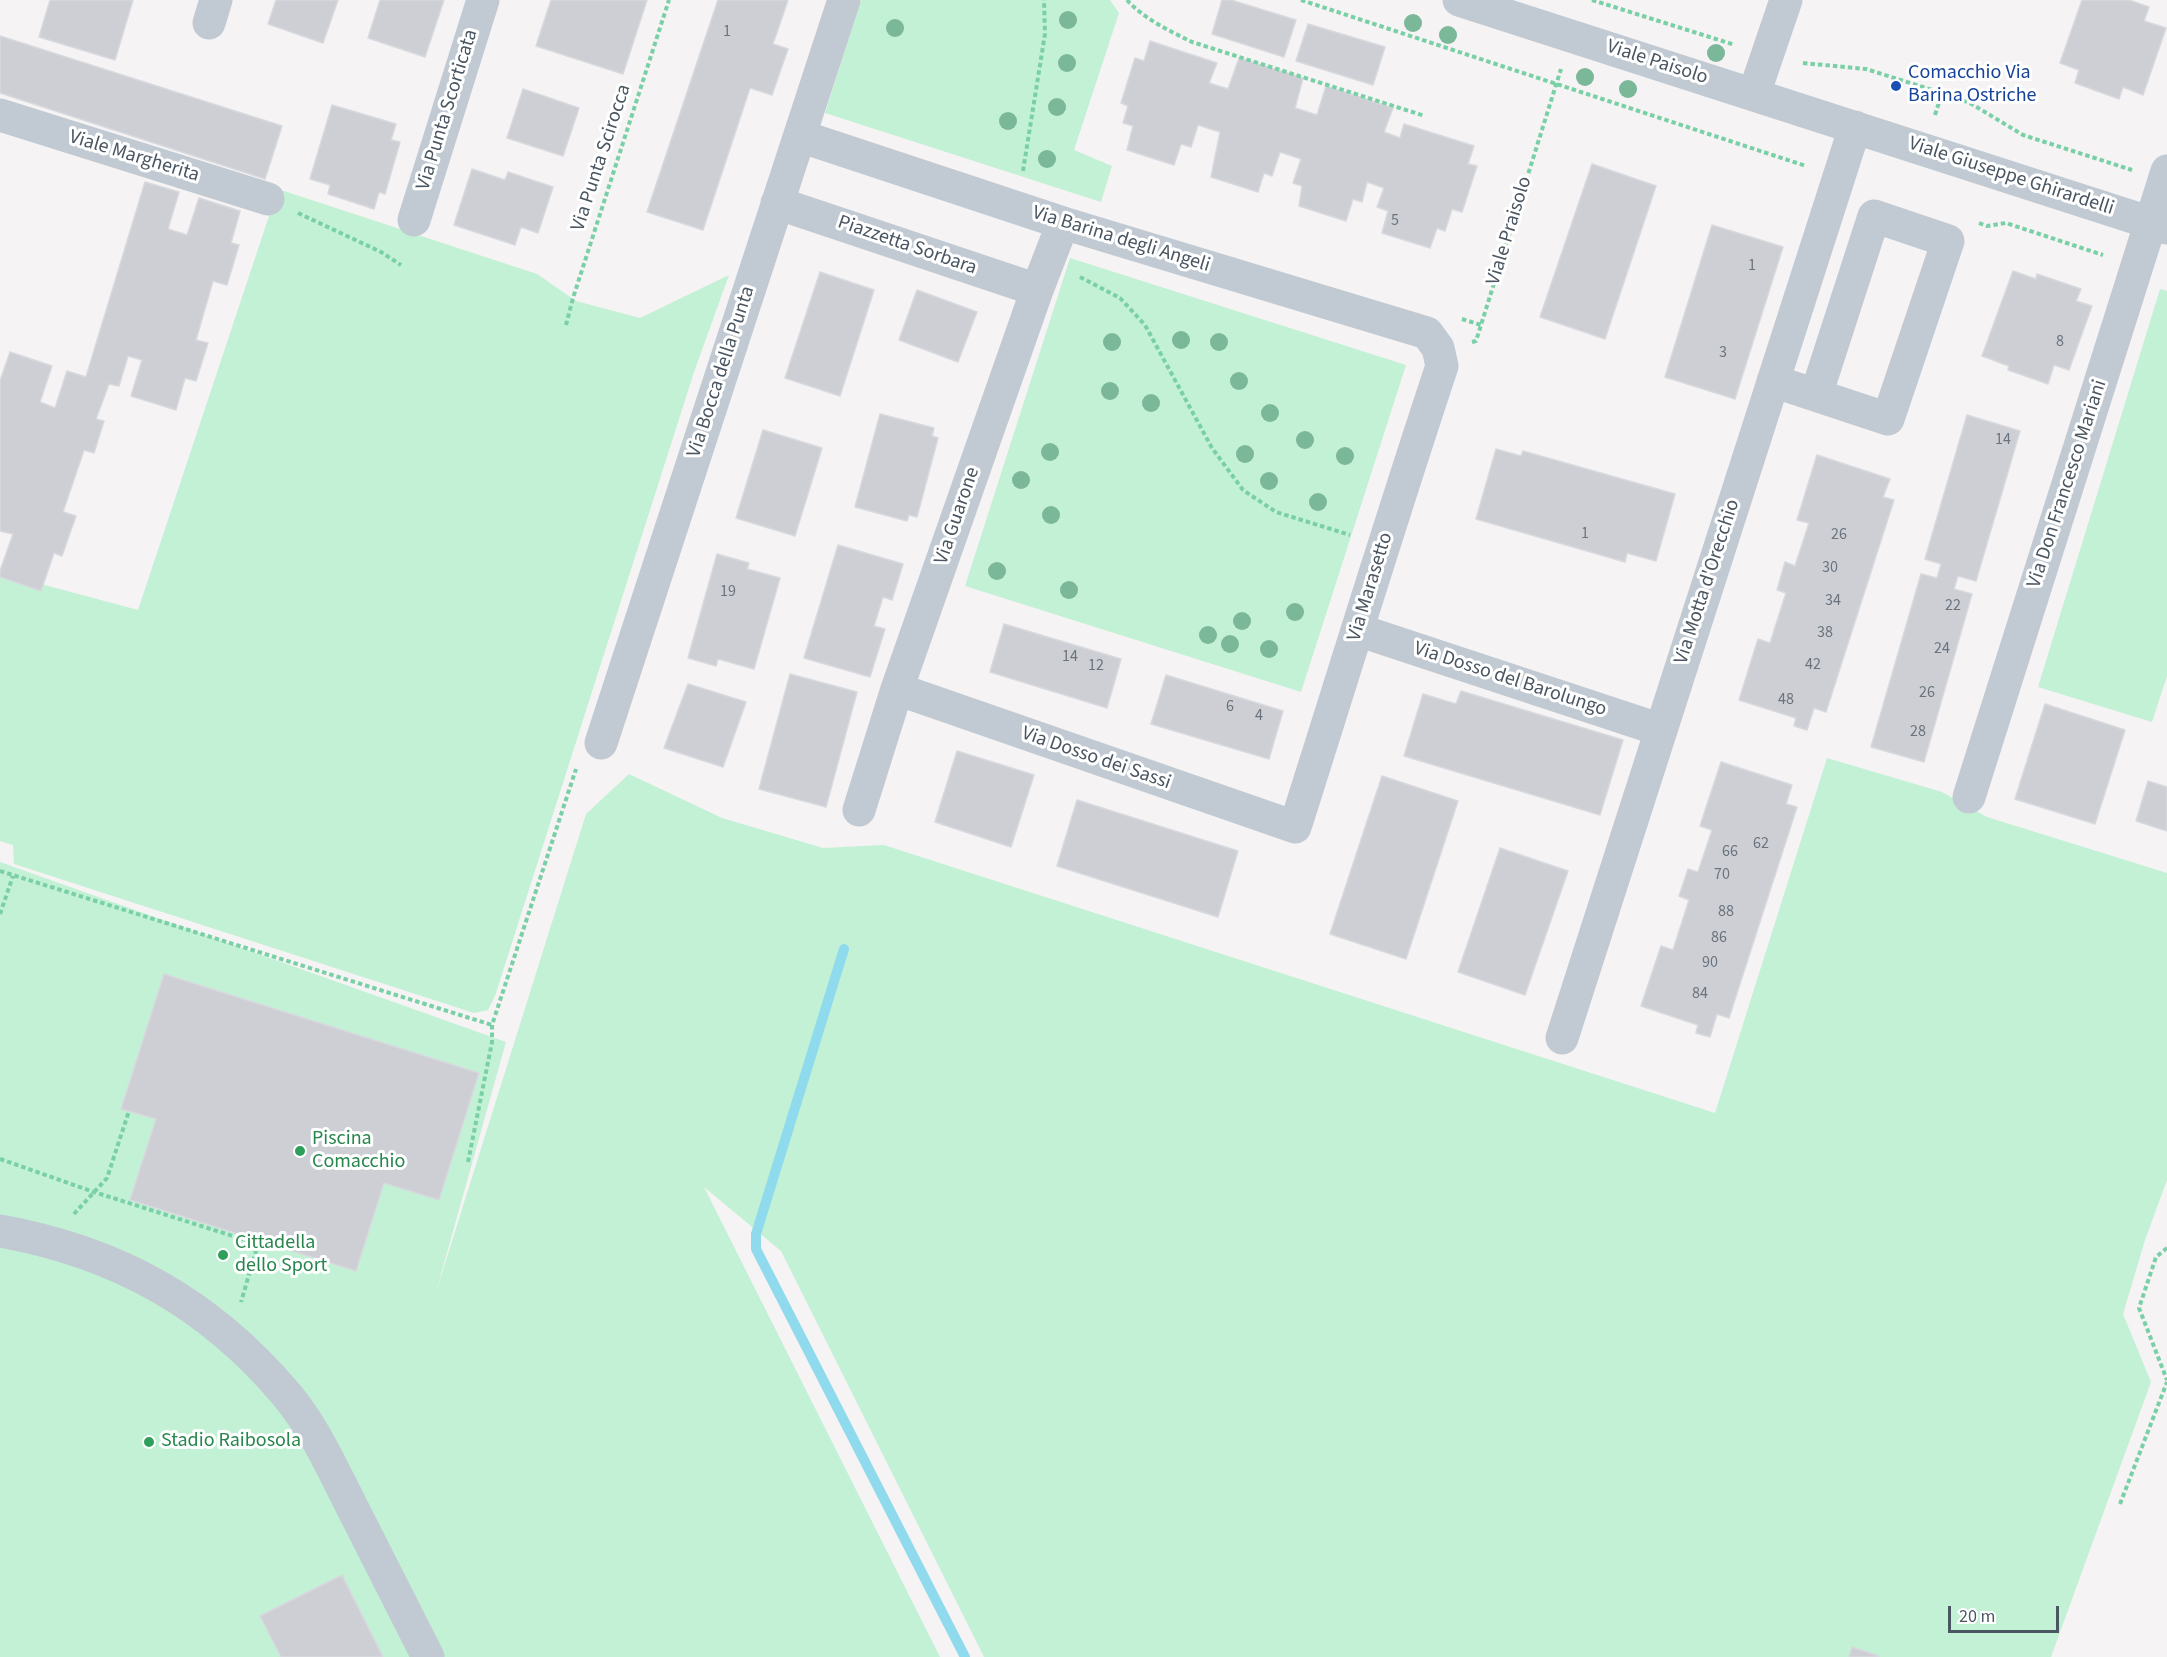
<!DOCTYPE html>
<html>
<head>
<meta charset="utf-8">
<style>
	body { margin:0 }
	#map { position:relative; width:2167px; height:1657px; overflow:hidden; background:#f5f3f3; font-family:"Source Sans 3",sans-serif }
	canvas { display:block }
	.scale { position:absolute; left:1948px; top:1606px; width:111px; height:27px; box-sizing:border-box; border:3px solid #4a5661; border-top:0; padding-left:8px; font-size:18px; line-height:21px; white-space:nowrap; color:#4a5661; -webkit-text-stroke:4px #fff; paint-order:stroke }
</style>
</head>
<body>
<div id="map">
<canvas width="2167" height="1657"></canvas>
<div class="scale">20 m</div>
</div>
<script>
const g = document.querySelector('canvas').getContext('2d');
g.lineJoin = 'round';
function paint(path, color) {
  g.fillStyle = color;
  g.fill(path, 'evenodd');
}
function strokePath(path, color, width, dash) {
  g.strokeStyle = color;
  g.lineWidth = width;
  g.lineCap = dash ? 'butt' : 'round';
  g.setLineDash(dash || []);
  g.stroke(path);
}
function write(font, color, halo, rows, align = 'center') {
  g.font = font + ' "Source Sans 3",sans-serif';
  g.lineWidth = 6;
  g.setLineDash([]);
  g.textBaseline = 'middle';
  g.strokeStyle = halo;
  g.fillStyle = color;
  for (const [text, x, y, turn = 0] of rows) {
    g.save();
    g.translate(x, y);
    g.rotate((+turn || 0) * Math.PI / 180);
    g.textAlign = isNaN(turn) ? turn : align;
    if (halo) g.strokeText(text, 0, 0);
    g.fillText(text, 0, 0);
    g.restore();
  }
}
const green = new Path2D(`
	M861,0H1110L1119,13L1074,150L1112,166L1101,202L825,113Z
	M278,189L537,274L576,301L640,318L729,275L694,372L495,996L488,1010L474,1013L14,864L13,845L0,841V573L138,610Z
	M1070,258L1406,365L1301,692L965,586Z
	M2160,289L2167,291V676L2152,722L2038,687Z
	M1827,758L1942,792L1987,817L2167,873V1180L2145,1240L2123,1314L2151,1382L2051,1657H984L781,1251L704,1187L940,1657H0V862L506,1042L436,1292L586,814L629,774L722,818L823,848L884,845L1715,1113Z`);
const stream = new Path2D(`
	M844,949L756,1234V1249L965,1657`);
const building = new Path2D(`
	M50,0H133L115,60L39,37Z
	M276,0H338L323,43L268,24Z
	M380,0H444L425,57L368,38Z
	M551,0H647L623,74L536,46Z
	M718,0H788L773,44L788,49L772,95L750,88L703,230L647,212Z
	M1222,0H1231L1296,20L1284,57L1212,34Z
	M2082,0H2129L2149,7L2144,21L2166,28L2143,95L2123,87L2119,99L2075,83L2079,70L2060,63Z
	M1308,24L1385,47L1373,85L1296,61Z
	M0,36L282,126L265,179L0,93Z
	M1150,41L1217,63L1209,83L1228,89L1239,58L1303,78L1295,108L1317,115L1326,86L1393,108L1384,132L1400,138L1404,124L1474,146L1468,164L1477,166L1462,212L1452,209L1445,231L1437,228L1430,248L1382,233L1388,211L1377,207L1384,188L1367,182L1362,202L1353,199L1346,221L1299,206L1302,186L1293,183L1301,159L1280,152L1272,176L1264,173L1258,192L1211,177L1220,132L1198,125L1191,147L1181,144L1174,165L1127,150L1133,126L1123,123L1128,106L1121,103L1135,58L1144,61Z
	M523,89L579,108L563,156L507,138Z
	M332,105L396,124L391,140L400,142L385,194L379,192L374,209L328,194L330,185L310,179Z
	M1592,164L1656,186L1605,339L1540,317Z
	M472,169L505,180L508,172L553,187L538,233L521,227L515,245L454,225Z
	M145,182L179,192L168,229L187,235L199,198L240,211L231,243L239,245L227,285L213,281L196,340L208,343L196,381L185,378L176,410L131,396L142,360L128,356L119,386L109,384L96,419L104,421L94,453L84,450L63,512L76,516L62,556L54,553L41,591L0,577V571L13,534L0,531V381L10,352L52,366L40,402L55,408L67,371L86,377Z
	M1712,225L1783,247L1735,399L1665,377Z
	M2013,271L2036,279L2037,274L2081,289L2076,301L2092,306L2069,370L2054,365L2048,384L2008,370L2009,366L1982,356Z
	M820,272L874,290L840,396L785,378Z
	M917,290L977,312L958,362L899,340Z
	M880,414L934,428L932,436L938,438L917,517L909,515L907,521L855,507Z
	M1967,415L2020,431L1976,581L1958,576L1954,589L1972,594L1924,762L1871,747L1921,574L1937,578L1941,564L1925,559Z
	M763,430L822,448L795,536L736,518Z
	M1496,449L1521,456L1523,451L1675,494L1656,561L1627,553L1625,562L1476,519Z
	M1817,455L1890,479L1883,497L1894,500L1826,712L1814,708L1807,730L1794,726L1796,718L1739,700L1758,639L1770,643L1786,593L1777,590L1785,562L1795,566L1809,523L1797,520Z
	M838,545L903,564L892,600L883,597L874,626L885,629L870,677L804,658Z
	M717,554L749,563L747,569L780,578L754,669L718,659L716,666L688,658Z
	M1004,624L1121,659L1107,708L990,672Z
	M790,674L857,692L826,807L759,789Z
	M1166,675L1283,711L1269,759L1151,724Z
	M688,684L746,702L723,767L664,748Z
	M1461,691L1623,740L1600,815L1404,756L1423,694L1456,704Z
	M2045,704L2125,730L2095,824L2015,799Z
	M957,751L1034,775L1011,847L935,822Z
	M1721,762L1792,785L1786,804L1797,807L1729,1018L1717,1014L1710,1037L1696,1033L1698,1025L1641,1006L1661,946L1673,950L1689,900L1679,896L1688,869L1698,872L1712,830L1700,826Z
	M1382,776L1458,801L1406,959L1330,934Z
	M2148,781L2167,787V831L2136,821Z
	M1077,800L1238,851L1218,917L1057,866Z
	M1500,848L1568,871L1525,995L1458,972Z
	M164,974L479,1073L439,1200L384,1183L356,1271L130,1200L156,1119L121,1109Z
	M342,1575L383,1657H281L260,1616Z
	M1852,1647L1879,1656L1878,1657H1849Z`);
const path = new Path2D(`
	M1127,0C1144,19 1170,31 1192,42L1425,116
	M1301,0L1806,166
	M1592,0L1735,45
	M1803,63L1866,69L1942,93L1970,103L2023,135L2132,170
	M1935,115L1942,93
	M1023,171L1045,34L1044,0
	M298,213L381,252L401,265
	M1979,223L1987,226L2006,223L2103,255
	M1080,277L1120,298L1145,325L1212,448L1243,490L1276,512L1350,535
	M1462,319L1481,325
	M566,325L573,298L669,0
	M1472,342L1476,341L1561,69
	M0,871L492,1025
	M0,914L13,876
	M0,1159L94,1192L258,1244L241,1302
	M468,1162L492,1042V1025L576,769
	M74,1214L107,1178L129,1111
	M2167,1248L2156,1257L2139,1308L2167,1380
	M2120,1504L2167,1382`);
const minor = new Path2D(`
	M1459,0L2167,228
	M209,23L216,0
	M1754,94L1786,0
	M0,115L268,199
	M800,136L1063,223L1427,333L1438,348L1442,366C1391,519 1344,673 1295,827L897,689
	M777,203L1037,290
	M414,220L483,0
	M1773,381L1888,419L1948,241L1874,216L1816,395
	M1358,630L1661,730
	M601,743L844,0
	M1969,797L2167,171
	M859,810L897,689L1037,290L1063,223
	M1562,1038L1855,127
	M0,1231C117,1252 209,1303 286,1394C314,1427 332,1468 352,1507C377,1557 403,1607 428,1657`);
const trees = [
	[1068,20],
	[1413,23],
	[895,28],
	[1448,35],
	[1716,53],
	[1067,63],
	[1585,77],
	[1628,89],
	[1057,107],
	[1008,121],
	[1047,159],
	[1181,340],
	[1112,342],
	[1219,342],
	[1239,381],
	[1110,391],
	[1151,403],
	[1270,413],
	[1305,440],
	[1050,452],
	[1245,454],
	[1345,456],
	[1021,480],
	[1269,481],
	[1318,502],
	[1051,515],
	[997,571],
	[1069,590],
	[1295,612],
	[1242,621],
	[1208,635],
	[1230,644],
	[1269,649]
];
const markers = [
	[1896,86,6,"#1a4fb4"],
	[300,1151,6,"#2e9e5b"],
	[223,1255,6,"#2e9e5b"],
	[149,1442,6,"#2e9e5b"]
];
const numberNames = [
	["1",727,32],
	["5",1395,221],
	["1",1752,266],
	["8",2060,342],
	["3",1723,353],
	["14",2003,440],
	["1",1585,534],
	["26",1839,535],
	["30",1830,568],
	["19",728,592],
	["34",1833,601],
	["22",1953,606],
	["38",1825,633],
	["24",1942,649],
	["14",1070,657],
	["42",1813,665],
	["12",1096,666],
	["26",1927,693],
	["48",1786,700],
	["6",1230,707],
	["4",1259,716],
	["28",1918,732],
	["62",1761,844],
	["66",1730,852],
	["70",1722,875],
	["88",1726,912],
	["86",1719,938],
	["90",1710,963],
	["84",1700,994]
];
const streetNames = [
	["Viale Paisolo",1657,63,18],
	["Via Punta Scorticata",448,110,-73],
	["Viale Margherita",134,157,17],
	["Via Punta Scirocca",602,158,-72],
	["Viale Giuseppe Ghirardelli",2011,177,18],
	["Viale Praisolo",1510,231,-73],
	["Via Barina degli Angeli",1121,240,17],
	["Piazzetta Sorbara",907,246,19],
	["Via Bocca della Punta",722,372,-72],
	["Via Don Francesco Mariani",2068,484,-72],
	["Via Guarone",958,516,-71],
	["Via Motta d'Orecchio",1708,582,-72],
	["Via Marasetto",1371,587,-73],
	["Via Dosso del Barolungo",1510,680,18],
	["Via Dosso dei Sassi",1096,759,19]
];
const transitNames = [
	["Comacchio Via",1908,74],
	["Barina Ostriche",1908,97]
];
const leisureNames = [
	["Piscina",312,1140],
	["Comacchio",312,1163],
	["Cittadella",235,1244],
	["dello Sport",235,1267],
	["Stadio Raibosola",161,1442]
];
paint(green, '#c3f1d5');
strokePath(stream, '#90daee', 10);
paint(building, '#cdcfd5');
strokePath(building, '#d7d9de', 1.5);
strokePath(path, '#7ad0a6', 4, [4.5, 3]);
strokePath(minor, '#c1cad2', 33);
g.fillStyle = '#7bb799';
for (const [x, y] of trees) {
  g.beginPath();
  g.arc(x, y, 9, 0, 2 * Math.PI);
  g.fill();
}
for (const [x, y, r, color] of markers) {
  const dot = new Path2D();
  dot.arc(x, y, r, 0, 2 * Math.PI);
  g.fillStyle = color;
  g.fill(dot);
  strokePath(dot, '#fff', 2);
}
write('16px', '#6b747e', null, numberNames);
write('20px', '#4a5661', '#fff', streetNames);
write('20px', '#164399', '#fff', transitNames, 'left');
write('20px', '#27864d', '#fff', leisureNames, 'left');
</script>
</body>
</html>
